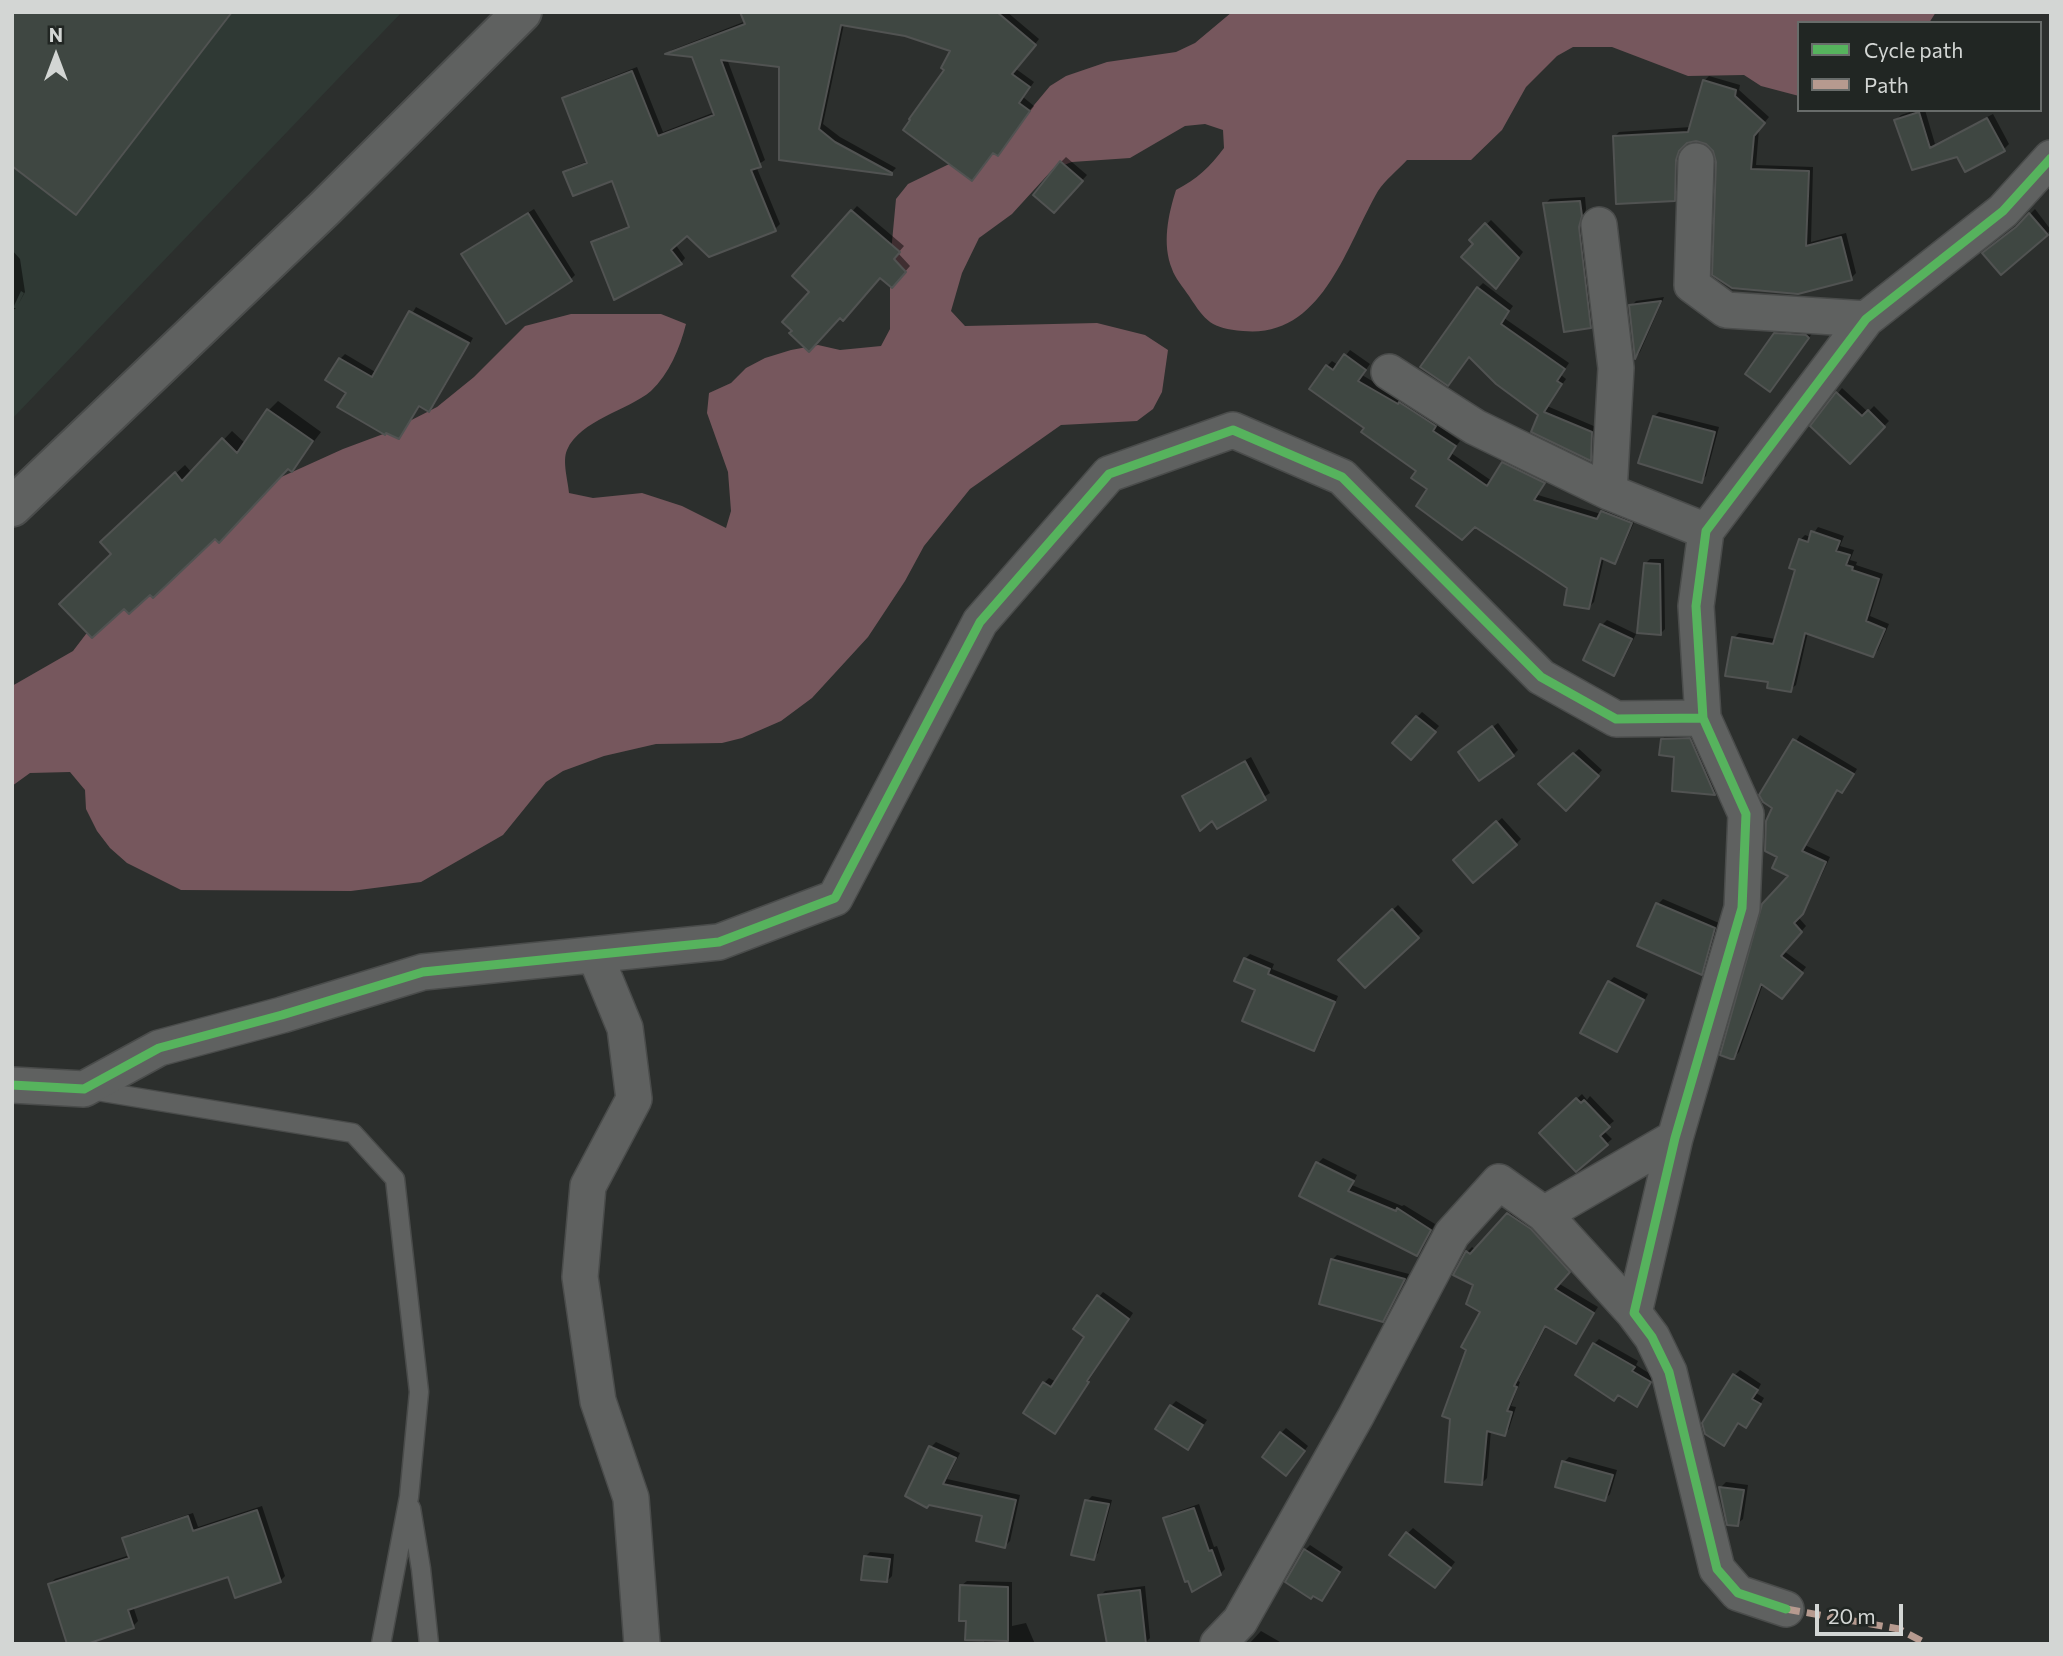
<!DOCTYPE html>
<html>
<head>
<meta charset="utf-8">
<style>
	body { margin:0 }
	#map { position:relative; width:2063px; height:1656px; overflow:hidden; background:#2c2f2d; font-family:Commissioner,sans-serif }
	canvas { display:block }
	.frame { position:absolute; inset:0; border:14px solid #d3d6d4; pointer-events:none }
	.legend { position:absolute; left:1797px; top:21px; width:245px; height:91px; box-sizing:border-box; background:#212623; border:2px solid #686c6a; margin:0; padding:9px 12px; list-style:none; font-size:21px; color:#d3d6d4 }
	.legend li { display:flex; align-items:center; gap:14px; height:35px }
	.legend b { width:35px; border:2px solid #686c6a }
	.north { position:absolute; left:21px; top:21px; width:70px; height:70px; -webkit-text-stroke:5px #212623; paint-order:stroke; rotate:0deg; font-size:19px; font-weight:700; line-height:28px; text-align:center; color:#d3d6d4 }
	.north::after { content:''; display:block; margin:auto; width:24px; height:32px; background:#d3d6d4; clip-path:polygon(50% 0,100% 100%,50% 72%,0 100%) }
	.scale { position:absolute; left:1815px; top:1604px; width:88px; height:32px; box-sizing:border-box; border:4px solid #d3d6d4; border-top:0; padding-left:9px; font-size:21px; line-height:24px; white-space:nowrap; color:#d3d6d4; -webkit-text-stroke:5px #212623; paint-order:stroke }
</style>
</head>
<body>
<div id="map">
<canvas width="2063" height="1656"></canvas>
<div class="frame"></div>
<ul class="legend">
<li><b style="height:9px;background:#56b35d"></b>Cycle path</li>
<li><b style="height:9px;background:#b69a8f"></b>Path</li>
</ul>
<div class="north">N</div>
<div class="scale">20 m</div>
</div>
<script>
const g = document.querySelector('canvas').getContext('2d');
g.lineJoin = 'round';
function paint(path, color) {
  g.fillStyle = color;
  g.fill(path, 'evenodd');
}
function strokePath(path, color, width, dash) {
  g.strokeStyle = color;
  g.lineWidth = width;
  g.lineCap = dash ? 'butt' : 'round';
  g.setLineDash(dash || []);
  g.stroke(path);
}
const built = new Path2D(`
	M12,12H402L12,419Z`);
const forest = new Path2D(`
	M1232,12H1936L1929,23H1799V96L1761,86L1744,75L1688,76L1612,47H1573L1557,56L1526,87L1502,130L1471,160H1407C1398,170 1385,180 1378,191C1346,246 1322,339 1243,331C1211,328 1206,322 1189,296C1183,287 1175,278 1172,269C1162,244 1168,215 1176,190C1197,179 1210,167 1224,148L1223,130L1205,124L1185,126L1130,158L1072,162L1053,169L1012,214L979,238L962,273L951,311L965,326L1097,323L1145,335L1168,350L1162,392L1153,409L1137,421L1061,425L970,489L924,546L905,581L868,637L812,698L781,721L742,738L722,743L656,744L604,756L563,771L546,782L503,835L421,882L351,891L181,890L127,863L110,848L97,831L86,809L85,790L70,772L30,773L12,786V686L73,651L86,634L170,581L237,497L343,449L386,433L437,407L474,377L525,326L571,314H661L686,324C680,348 669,374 651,391C627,411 580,420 567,450C562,461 568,481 569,493L593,498L642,493L682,506L726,528L731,511L728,472L707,413L709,393L731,383L746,368L765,358L791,350L818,345L840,350L881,346L890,329V263L896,199L908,184L1009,135L1050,86L1066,76L1107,62L1176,52L1195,43Z`);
const shadow = new Path2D(`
	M742,12H1007L1039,39L1016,69L1034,82L1023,97L1034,106L1002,149L947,70L953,50L905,34L844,24L823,124L840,137L896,168L891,173L781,158V65L727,59L765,160L756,166L780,224L775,229L687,234L675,244L685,258L681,263L593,243L598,238L631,225L613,179L565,173L570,168L588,161L564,99L569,94L637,67L663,132L715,112L693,56L669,53L672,50L746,21Z
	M1709,76L1740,85L1739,90L1769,117L1759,129L1756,165L1813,167L1811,242L1846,233L1856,273L1851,278L1797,293L1718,161L1716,151L1708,143L1696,139L1683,144L1680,154L1679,194L1674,200L1614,137L1619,132L1691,127L1704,81Z
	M1916,110H1925L1935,144L1993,114L2009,144L2004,149L1958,155L1913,168L1896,120L1901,115Z
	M1066,157L1087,175L1054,211L1061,162Z
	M1585,197L1586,209L1583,221L1595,321L1590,326L1545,204L1550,199Z
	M857,206L904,246L898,253L910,266L897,281L881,276L812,291L794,276Z
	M534,209L575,275L570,280L463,254Z
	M2035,209L2051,230L2001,273L2021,223Z
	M1491,220L1523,252L1501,281L1471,240Z
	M12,250L20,259L25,292L18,305L24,293L21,291L13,308H16L12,311Z
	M1483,283L1513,306L1504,318L1569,363L1561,375L1566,379L1547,406L1596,427L1595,454L1590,459L1541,415L1478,288Z
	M1664,297L1640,352L1637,356L1631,306L1636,301Z
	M416,307L473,338L434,405L429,410L421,405L399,437L348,392L340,359L345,354L377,373Z
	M1781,329L1813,332L1775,385L1776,334Z
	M1350,350L1370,364L1362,375L1440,421L1437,425L1460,441L1451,453L1492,481L1508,458L1548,478L1538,495L1601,514L1608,506L1636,518L1619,557L1614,562L1604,558L1594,602L1589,607L1569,587L1429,489L1418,471L1367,427L1327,366L1332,361L1338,365Z
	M1842,388L1868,412L1874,406L1889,421L1850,461L1812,426Z
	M278,401L321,432L292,470L288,467L215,536L113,554L111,533L185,465L192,473L232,431L246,444L269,410Z
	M1659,412L1719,427L1706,476L1701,481L1654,417Z
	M1818,527L1844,536L1840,546L1854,550L1850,560L1857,562L1856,565L1883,574L1870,616L1889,624L1878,650L1873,655L1808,632L1796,685L1790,690L1770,681L1734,638L1739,633L1776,639L1797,569L1800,540L1805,535L1811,537Z
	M1650,559H1664L1665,629L1660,634L1645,564Z
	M1607,620L1636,634L1619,668L1614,673L1585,659L1602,625Z
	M1422,712L1439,726L1416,752L1417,717Z
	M1498,723L1518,750L1513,755L1466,747Z
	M1668,734H1695L1719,788L1715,793L1673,789L1676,755L1662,739Z
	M1800,735L1857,769L1847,786L1842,791L1838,789L1805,845L1830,857L1807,907L1798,917L1806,926L1784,951L1806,967L1787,992L1763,984L1739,1052L1734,1057L1791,875L1779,857L1775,807L1761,795Z
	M1579,749L1602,770L1566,809L1540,784Z
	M1251,757L1270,793L1217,826L1212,818L1184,796L1189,791Z
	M1502,818L1521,839L1516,844L1460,855Z
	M1663,899L1719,923L1706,968L1701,972L1639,945L1658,904Z
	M1398,905L1423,931L1365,986L1340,960Z
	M1250,954L1274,964L1272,969L1338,996L1319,1043L1314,1048L1257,989L1245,959Z
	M1614,977L1648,994L1621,1045L1616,1050L1609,982Z
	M1582,1094L1587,1100L1590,1096L1614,1121L1603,1130L1612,1139L1576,1170L1541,1133Z
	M1323,1158L1357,1175L1352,1185L1402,1206L1404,1205L1435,1224L1422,1249L1417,1254L1301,1195L1318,1163Z
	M1514,1209L1573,1266L1558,1283L1598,1307L1575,1342L1547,1325L1518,1381L1520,1382L1511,1406L1516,1407L1509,1429L1504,1434L1491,1430L1487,1478L1482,1483V1311L1467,1252L1472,1247L1476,1250Z
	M1337,1255L1409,1274L1387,1315L1382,1320L1332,1260Z
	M1103,1292L1133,1313L1055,1432L1044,1383L1049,1378L1056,1382L1086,1336L1099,1297Z
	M1599,1339L1638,1361L1636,1365L1655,1377L1637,1404L1594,1344Z
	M1740,1370L1761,1384L1756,1393L1764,1398L1751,1420L1735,1375Z
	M1176,1401L1207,1420L1188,1448L1171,1406Z
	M1286,1428L1308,1446L1291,1469L1281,1433Z
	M936,1442L960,1453L947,1479L1020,1495L1010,1541L1005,1546L984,1514L907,1496L931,1447Z
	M1569,1457L1617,1470L1610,1494L1605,1499L1564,1462Z
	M1726,1482L1748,1485L1743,1519L1737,1524L1728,1523L1721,1487Z
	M1092,1496L1112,1500L1098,1553L1093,1558L1087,1501Z
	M1199,1504L1214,1547L1217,1546L1225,1569L1220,1574L1165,1519L1170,1514Z
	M262,1506L285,1576L280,1581L229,1575L133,1606L138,1621L133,1626L50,1584L55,1579L130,1555L124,1539L129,1534L193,1513L198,1527Z
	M1413,1528L1455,1562L1440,1581L1408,1533Z
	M1310,1545L1343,1567L1322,1599L1305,1550Z
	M870,1552L894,1554L892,1576L887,1581L865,1557Z
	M967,1581L1012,1582V1626L1026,1623L1035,1644H986L968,1619L961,1586Z
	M1145,1586L1150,1638L1145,1643L1100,1596L1105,1591Z
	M1261,1631L1280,1642L1279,1644H1249Z`);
const building = new Path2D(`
	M12,12H232L76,215L12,166Z
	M740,12H997L1036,45L1012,74L1030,87L1019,103L1030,111L998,156L993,153L972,181L903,130L910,120L909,119L944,70L941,68L950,51L905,36L841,25L819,129L835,142L892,173V175L779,160V67L721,60L761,167L751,170L776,231L709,257L687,236L671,250L682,264L614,300L591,242L629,227L612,181L573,196L563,172L587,163L562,98L632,71L658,136L714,115L692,57L665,54L745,24Z
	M1703,80L1736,90L1735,96L1765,123L1754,136L1751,169L1809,171L1806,246L1841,237L1852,280L1798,294L1732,288L1712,275L1716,162L1713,151L1706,144L1696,141L1687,143L1679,151L1676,160L1675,201L1616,204L1613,136L1688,132Z
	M1919,112L1930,148L1987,118L2005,151L1965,172L1957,157L1912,170L1894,120Z
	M1060,161L1083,181L1054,213L1033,195Z
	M1580,201L1582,216L1579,227L1591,328L1564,332L1543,203Z
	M851,210L900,252L894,259L906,272L892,288L880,278L843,321L840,318L809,352L789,333L792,331L782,322L809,292L792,276Z
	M528,213L572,281L506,324L461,254Z
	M2029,213L2048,235L2001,275L1982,253L2016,227Z
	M1485,223L1519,258L1496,289L1461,257L1473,244L1469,240Z
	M1477,287L1509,311L1501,324L1565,369L1557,381L1562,384L1544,412L1592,432L1591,461L1531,432L1538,415L1496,384L1469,357L1448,386L1420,367Z
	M1661,301L1635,359L1629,305Z
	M409,311L469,343L429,412L419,406L399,439L386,433L385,435L337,407L346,393L325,380L339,358L372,377Z
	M1774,333L1806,335L1809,338L1770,392L1745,374Z
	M1344,354L1366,370L1358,381L1398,404L1399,402L1436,426L1433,431L1456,446L1448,459L1487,486L1502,462L1545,483L1534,500L1597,519L1601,511L1632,523L1615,564L1601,558L1589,609L1564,605L1567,588L1475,527L1462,540L1416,506L1427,489L1411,478L1416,471L1361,432L1364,428L1309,389L1326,365L1333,370Z
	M1836,392L1862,416L1868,410L1885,427L1850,464L1810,426Z
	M267,409L313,441L292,472L288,469L219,543L215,539L153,598L150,595L129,614L124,609L92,638L59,604L111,554L100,542L175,472L182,481L222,438L237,453Z
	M1653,416L1715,432L1702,483L1638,463Z
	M1811,531L1840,541L1836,551L1850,555L1846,565L1853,567L1852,570L1879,579L1866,621L1885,629L1873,657L1805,633L1791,692L1767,688L1768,682L1725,676L1732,637L1773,644L1795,570L1789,568L1799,539L1808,542Z
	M1644,563L1660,564L1661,635L1637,633Z
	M1600,624L1632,639L1614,676L1583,660Z
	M1416,716L1436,732L1411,760L1392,743Z
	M1492,726L1514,756L1479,781L1458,752Z
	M1690,738L1715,795L1672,791L1674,757L1659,755L1661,739Z
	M1793,739L1854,774L1842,793L1837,790L1802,851L1826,862L1803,914L1794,923L1802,932L1781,956L1803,973L1782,999L1761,984L1734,1059H1731L1720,1055L1762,904L1788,876L1772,868L1777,857L1765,851L1766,821L1772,808L1763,802L1759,795Z
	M1573,753L1599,776L1566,811L1538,784Z
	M1245,761L1266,800L1217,829L1212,821L1200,831L1182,796Z
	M1496,821L1517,845L1473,883L1453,860Z
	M1656,903L1715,928L1702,975L1637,946Z
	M1392,909L1419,938L1365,988L1338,960Z
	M1244,958L1270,969L1268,974L1335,1002L1314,1051L1242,1021L1255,990L1234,981Z
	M1608,981L1644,1000L1617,1052L1580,1033Z
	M1576,1098L1581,1103L1584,1100L1610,1127L1600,1136L1608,1145L1576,1172L1539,1133Z
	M1316,1162L1354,1181L1348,1191L1396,1211L1397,1208L1431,1230L1417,1256L1299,1196Z
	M1507,1213L1531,1229L1570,1272L1555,1289L1594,1313L1576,1344L1545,1326L1514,1386L1517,1387L1507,1411L1512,1412L1505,1436L1487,1431L1482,1485L1445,1482L1450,1419L1442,1416L1466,1350L1461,1347L1480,1312L1466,1304L1473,1285L1453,1275L1466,1251L1470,1254Z
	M1331,1259L1405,1279L1383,1322L1319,1304Z
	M1097,1295L1129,1319L1087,1381L1089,1382L1055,1434L1023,1413L1043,1382L1051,1387L1084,1337L1073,1329Z
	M1593,1343L1635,1367L1632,1371L1651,1382L1637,1407L1618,1395L1614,1401L1575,1375Z
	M1733,1374L1758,1390L1752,1399L1761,1404L1746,1428L1738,1423L1724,1446L1705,1434L1702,1423Z
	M1170,1405L1203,1425L1188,1450L1155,1429Z
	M1280,1432L1305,1451L1286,1476L1262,1457Z
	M929,1446L956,1458L943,1484L1016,1500L1005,1548L976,1541L982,1516L929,1505L927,1508L905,1496Z
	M1562,1461L1613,1475L1605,1501L1555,1487Z
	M1719,1487L1744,1490L1738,1526L1727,1525Z
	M1085,1500L1109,1504L1094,1560L1071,1555Z
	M1194,1508L1209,1551L1212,1550L1221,1575L1192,1592L1188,1581L1185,1582L1163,1518Z
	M257,1510L281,1582L235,1598L228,1577L128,1610L134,1628L87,1644H67L48,1584L129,1558L122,1538L188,1516L193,1531Z
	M1406,1532L1451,1568L1435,1588L1389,1555Z
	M1304,1549L1340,1572L1322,1601L1313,1596L1311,1599L1285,1582Z
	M864,1556L890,1559L887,1582L861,1580Z
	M960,1585L1008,1587V1641L965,1640L966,1621H959Z
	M1140,1590L1146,1644H1107L1098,1595Z`);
const service = new Path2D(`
	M91,1090L353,1133L395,1179L419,1392L409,1497L381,1644
	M411,1508L421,1569L429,1644`);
const minor = new Path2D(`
	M1696,161L1692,285L1726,310L1866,319
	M1599,225L1616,368L1609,492
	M1389,372L1475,427L1609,492L1706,531
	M595,955L625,1028L634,1099L588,1186L580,1277L598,1401L631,1498L642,1644
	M12,1085L84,1089L159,1048L282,1015L423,972L719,942L835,898L980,622L1109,474L1233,430L1342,477L1541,677L1616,719L1703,718
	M1544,1214L1675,1138
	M1786,1609L1738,1593L1717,1569L1669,1372L1652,1337L1634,1313L1675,1138L1742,908L1746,814L1703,718L1696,606L1706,531L1866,319L2003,211L2051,158
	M1218,1644L1240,1621L1356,1416L1452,1234L1499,1182L1544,1214L1634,1313`);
const secondary = new Path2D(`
	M12,507L324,209L522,12`);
const quiet = new Path2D(`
	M1786,1609L1899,1629L1927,1644`);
const cycleway = new Path2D(`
	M12,1085L84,1089L159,1048L282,1015L423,972L719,942L835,898L980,622L1109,474L1233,430L1342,477L1541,677L1616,719L1703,718
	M1786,1609L1738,1593L1717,1569L1669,1372L1652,1337L1634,1313L1675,1138L1742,908L1746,814L1703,718L1696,606L1706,531L1866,319L2003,211L2051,158`);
paint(built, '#2f3934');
paint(forest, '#76575d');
paint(shadow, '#0007');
paint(building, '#3f4742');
strokePath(building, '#515352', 2);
strokePath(service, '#4a4c4b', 21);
strokePath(minor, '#4a4c4b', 38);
strokePath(secondary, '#4a4c4b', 42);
strokePath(service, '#5f6160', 18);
strokePath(minor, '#5f6160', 35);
strokePath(secondary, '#5f6160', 38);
strokePath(quiet, '#b69a8f', 7, [14, 7]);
strokePath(cycleway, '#56b35d', 9);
</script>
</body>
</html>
